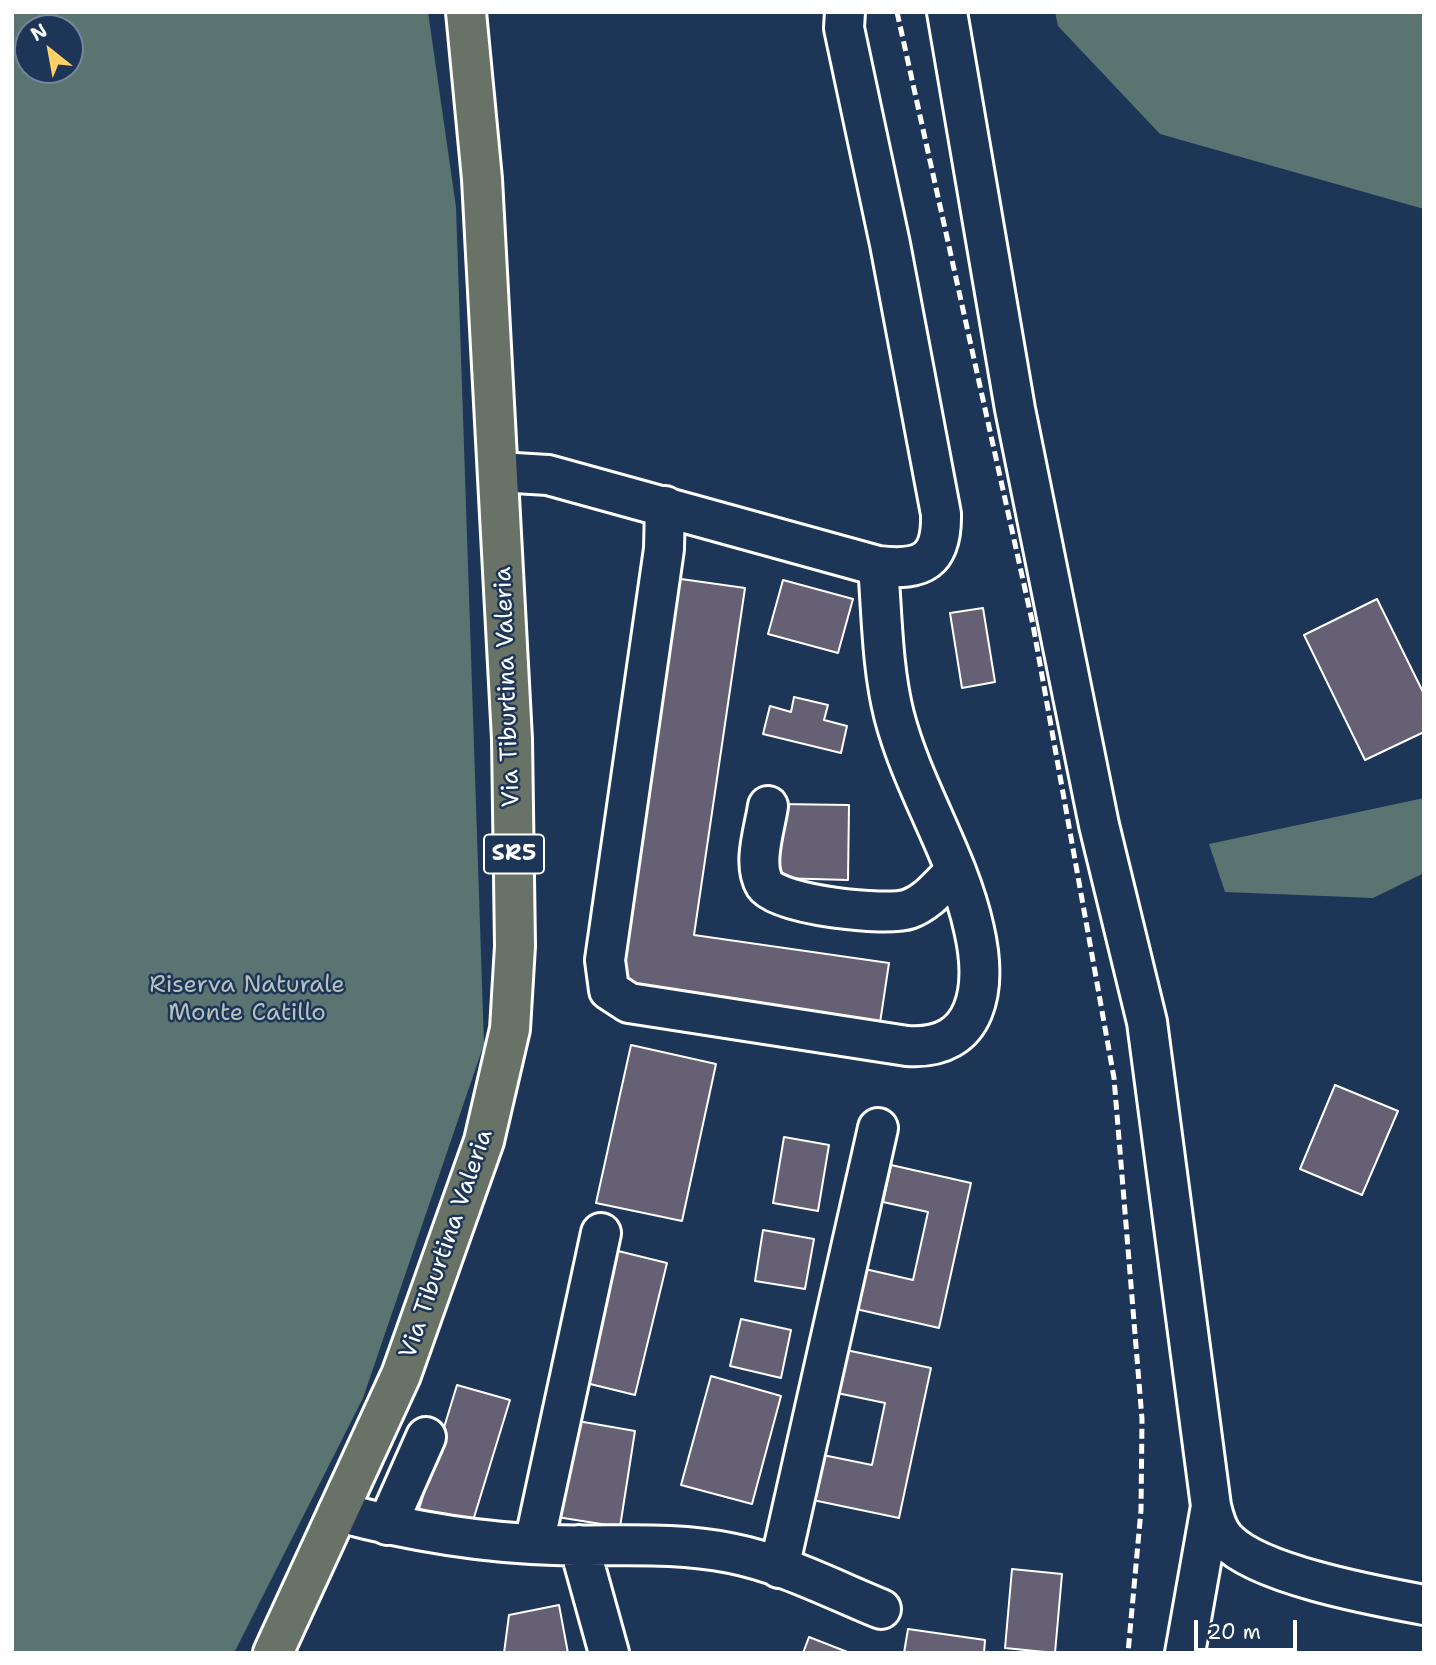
<!DOCTYPE html>
<html>
<head>
<meta charset="utf-8">
<style>
	body { margin:0 }
	#map { position:relative; width:1436px; height:1665px; overflow:hidden; background:#1d3557; font-family:"Shantell Sans",sans-serif }
	canvas { display:block }
	.frame { position:absolute; inset:0; border:14px solid #fff; pointer-events:none }
	.north { position:absolute; left:14px; top:14px; width:70px; height:70px; box-sizing:border-box; background:#1d3557; border:2px solid #77869a; border-radius:50%; rotate:329deg; font-size:19px; font-weight:700; line-height:28px; text-align:center; color:#fff }
	.north::after { content:''; display:block; margin:auto; width:24px; height:32px; background:#ffd166; clip-path:polygon(50% 0,100% 100%,50% 72%,0 100%) }
	.scale { position:absolute; left:1194px; top:1620px; width:103px; height:32px; box-sizing:border-box; border:4px solid #fff; border-top:0; padding-left:9px; font-size:21px; line-height:24px; white-space:nowrap; color:#fff; -webkit-text-stroke:5px #1d3557; paint-order:stroke }
</style>
</head>
<body>
<div id="map">
<canvas width="1436" height="1665"></canvas>
<div class="frame"></div>
<div class="north">N</div>
<div class="scale">20 m</div>
</div>
<script>
const g = document.querySelector('canvas').getContext('2d');
g.lineJoin = 'round';
function paint(path, color) {
  g.fillStyle = color;
  g.fill(path, 'evenodd');
}
function strokePath(path, color, width, dash) {
  g.strokeStyle = color;
  g.lineWidth = width;
  g.lineCap = dash ? 'butt' : 'round';
  g.setLineDash(dash || []);
  g.stroke(path);
}
function write(font, color, halo, rows, align = 'center') {
  g.font = font + ' "Shantell Sans",sans-serif';
  g.lineWidth = 5;
  g.setLineDash([]);
  g.textBaseline = 'middle';
  g.strokeStyle = halo;
  g.fillStyle = color;
  for (const [text, x, y, turn = 0] of rows) {
    g.save();
    g.translate(x, y);
    g.rotate((+turn || 0) * Math.PI / 180);
    g.textAlign = isNaN(turn) ? turn : align;
    if (halo) g.strokeText(text, 0, 0);
    g.fillText(text, 0, 0);
    g.restore();
  }
}
const green = new Path2D(`
	M12,12H428L456,207L484,1044L363,1398L234,1653H12ZM28,28H70V70H28Z
	M1055,12H1424V209L1160,134L1058,26Z
	M1424,798V873L1373,898L1225,892L1209,844Z`);
const building = new Path2D(`
	M674,578L745,588L694,935L889,963L880,1023L614,985Z
	M783,580L853,599L838,653L768,634Z
	M1377,599L1424,694V732L1365,760L1304,635Z
	M983,608L995,682L962,688L950,613Z
	M794,697L828,705L824,720L847,726L841,753L763,734L770,706L791,712Z
	M778,804L849,805L848,880L776,878Z
	M631,1045L716,1064L682,1221L596,1203Z
	M1335,1085L1398,1111L1362,1195L1300,1169Z
	M784,1137L829,1145L818,1211L773,1203Z
	M891,1165L971,1183L939,1328L856,1309L865,1269L913,1280L928,1212L883,1202Z
	M763,1230L814,1239L805,1289L755,1281Z
	M614,1250L667,1263L635,1395L582,1382Z
	M741,1319L791,1330L781,1378L730,1366Z
	M846,1350L931,1368L899,1518L808,1499L818,1454L872,1465L885,1403L837,1393Z
	M711,1376L781,1396L752,1504L681,1485Z
	M457,1385L510,1400L472,1524L419,1509Z
	M572,1420L635,1431L620,1527L557,1517Z
	M1012,1569L1062,1574L1055,1653L1005,1648Z
	M559,1605L568,1653H504L509,1615Z
	M908,1629L985,1640L984,1653H904Z
	M809,1637L850,1653H803Z`);
const minor = new Path2D(`
	M947,12L1015,409L1099,825L1147,1022L1211,1506L1185,1653
	M498,472L548,475L878,566C923,571 942,561 941,514L890,244L844,28L845,12
	M665,506L664,549L605,960L609,990L629,1003L907,1046C980,1051 987,986 974,929C958,855 913,789 894,715C882,667 882,615 878,566
	M768,806C765,828 752,864 765,885C778,905 887,917 909,909C928,902 940,886 954,872
	M1211,1506C1214,1519 1217,1531 1226,1540C1259,1575 1376,1596 1424,1605
	M338,1512C410,1531 480,1543 554,1545C613,1547 672,1541 730,1553C782,1563 832,1589 881,1609
	M387,1525L426,1437
	M534,1544L601,1233
	M579,1545L609,1653
	M779,1568L878,1128`);
const major = new Path2D(`
	M273,1653L401,1375L484,1141L510,1029L515,946L512,739L482,179L466,12`);
const rail = new Path2D(`
	M897,12L1033,625L1114,1078L1142,1419L1141,1510L1128,1653`);
const shields = [
	[514,854,60]
];
const shieldNames = [
	["SR5",514,854]
];
const streetNames = [
	["Via Tiburtina Valeria",508,687,-92],
	["Via Tiburtina Valeria",447,1244,-71]
];
const parkNames = [
	["Riserva Naturale",247,986],
	["Monte Catillo",247,1014]
];
paint(green, '#5a7471');
paint(building, '#656073');
strokePath(building, '#fff', 2);
strokePath(minor, '#fff', 44);
strokePath(major, '#fff', 44);
strokePath(minor, '#1d3557', 38);
strokePath(major, '#697266', 38);
strokePath(rail, '#fff', 5, [10, 5]);
for (const [x, y, w] of shields) {
  const box = new Path2D();
  box.roundRect(x - w / 2, y - 19.5, w, 39, 5);
  g.fillStyle = '#1d3557';
  g.fill(box);
  strokePath(box, '#fff', 2);
}
write('bold 23px', '#fff', null, shieldNames);
write('24px', '#fff', '#1d3557', streetNames);
write('24px', '#b5c0bf', '#1d3557', parkNames);
</script>
</body>
</html>
